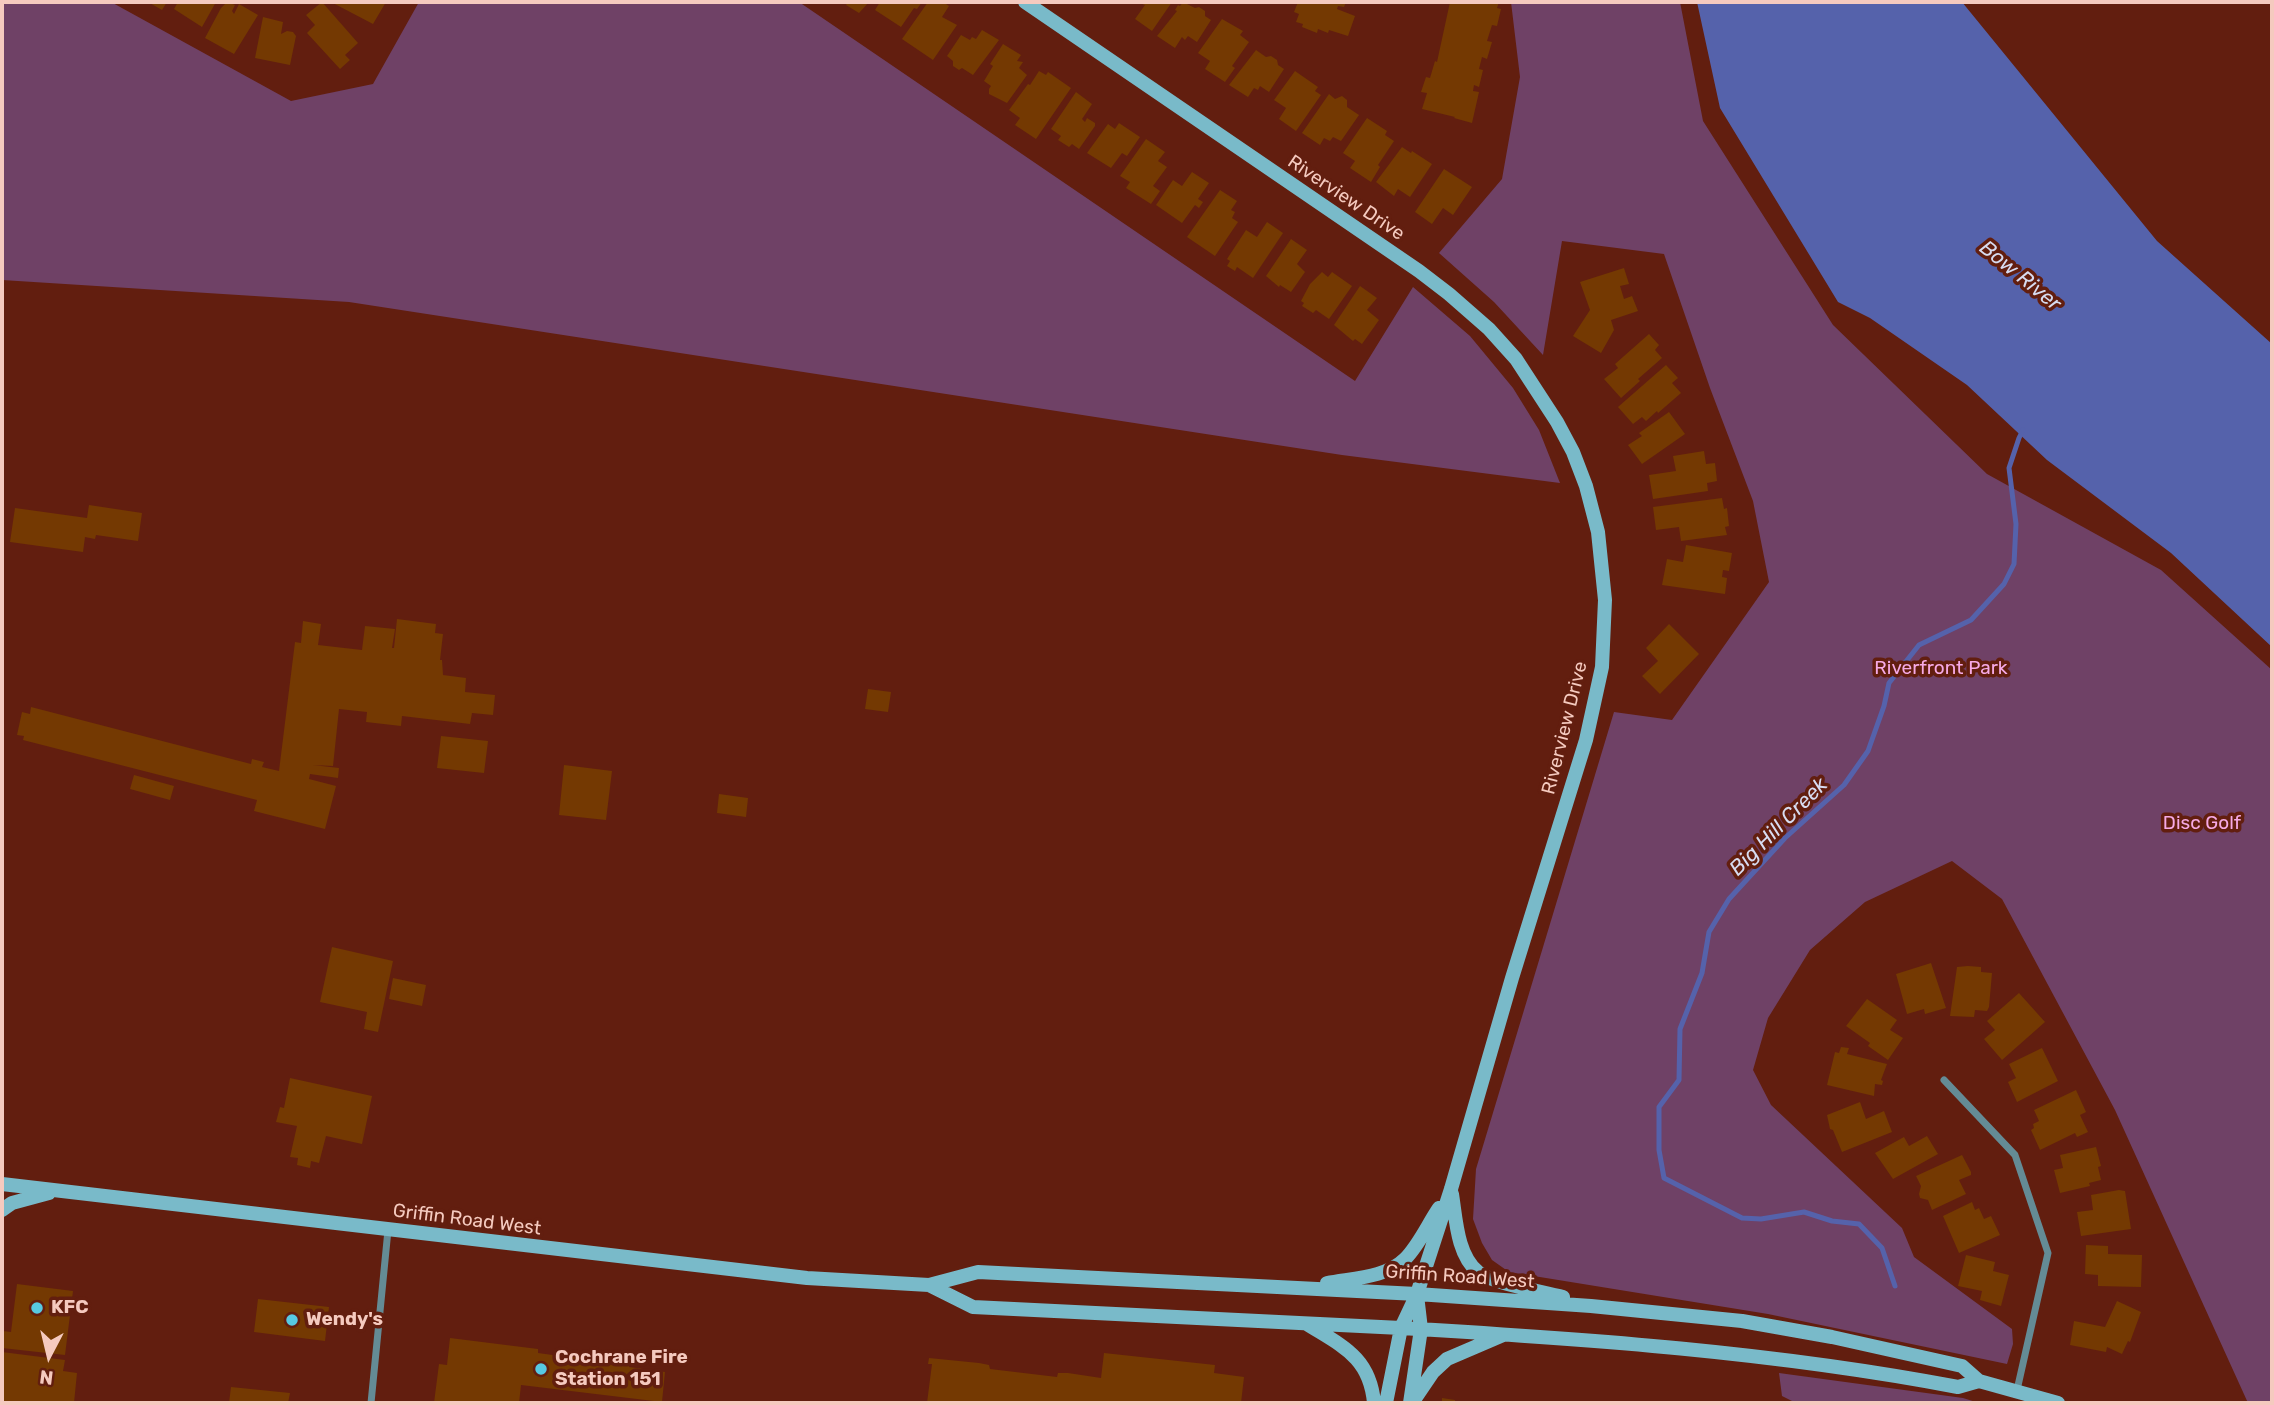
<!DOCTYPE html>
<html>
<head>
<meta charset="utf-8">
<style>
	body { margin:0 }
	#map { position:relative; width:2274px; height:1405px; overflow:hidden; background:#621e0f; font-family:Rubik,sans-serif }
	canvas { display:block }
	.frame { position:absolute; inset:0; border:4px solid #f5cabf; pointer-events:none }
	.north { position:absolute; left:14px; top:1321px; width:70px; height:70px; -webkit-text-stroke:5px #621e0f; paint-order:stroke; rotate:187deg; font-size:19px; font-weight:700; line-height:28px; text-align:center; color:#f5cabf }
	.north::after { content:''; display:block; margin:auto; width:24px; height:32px; background:#f5cabf; clip-path:polygon(50% 0,100% 100%,50% 72%,0 100%) }
</style>
</head>
<body>
<div id="map">
<canvas width="2274" height="1405"></canvas>
<div class="frame"></div>
<div class="north">N</div>
</div>
<script>
const g = document.querySelector('canvas').getContext('2d');
g.lineJoin = 'round';
function paint(path, color) {
  g.fillStyle = color;
  g.fill(path, 'evenodd');
}
function strokePath(path, color, width, dash) {
  g.strokeStyle = color;
  g.lineWidth = width;
  g.lineCap = dash ? 'butt' : 'round';
  g.setLineDash(dash || []);
  g.stroke(path);
}
function write(font, color, halo, rows, align = 'center') {
  g.font = font + ' Rubik,sans-serif';
  g.lineWidth = 7;
  g.setLineDash([]);
  g.textBaseline = 'middle';
  g.strokeStyle = halo;
  g.fillStyle = color;
  for (const [text, x, y, turn = 0] of rows) {
    g.save();
    g.translate(x, y);
    g.rotate((+turn || 0) * Math.PI / 180);
    g.textAlign = isNaN(turn) ? turn : align;
    if (halo) g.strokeText(text, 0, 0);
    g.fillText(text, 0, 0);
    g.restore();
  }
}
const green = new Path2D(`
	M2,2H111L291,101L373,84L419,2H799L1355,381L1413,287L1470,336L1513,388L1539,430L1560,483L1342,455L349,302L2,280Z
	M1511,2H1680L1703,121L1833,325L1987,474L2161,570L2272,670V1403H2248L2115,1110L2002,899L1952,861L1865,902L1810,950L1768,1018L1753,1070L1771,1105L1902,1228L1914,1257L2012,1329L2013,1344L2007,1364L1768,1314L1509,1272L1492,1260L1482,1243L1473,1219L1476,1169L1614,712L1672,720L1769,582L1753,501L1710,388L1664,254L1562,241L1543,355L1494,302L1439,253L1502,179L1520,77Z
	M1779,1373L1963,1398L1979,1403H1796L1782,1396Z`);
const water = new Path2D(`
	M1697,2H1962L2157,241L2272,344V647L2171,553L2047,460L1967,385L1870,318L1838,302L1720,108Z`);
const stream = new Path2D(`
	M1895,1286L1882,1248L1859,1224L1832,1221L1804,1212L1761,1219L1742,1218L1664,1178L1659,1150V1107L1679,1080L1680,1029L1702,973L1709,932L1729,899L1785,838L1844,785L1868,751L1884,706L1889,683L1919,645L1971,620L2004,584L2014,564L2016,524L2009,468L2019,438L2023,430`);
const building = new Path2D(`
	M148,2H167L162,10Z
	M178,2H216L202,27L174,9Z
	M227,2L235,5L232,11L234,14L239,4L258,15L234,54L205,38L221,8Z
	M322,2L358,43L345,55L350,60L340,69L307,33L315,25L306,15Z
	M331,2H386L373,24Z
	M848,2H869L859,13L846,5Z
	M880,2H922L917,9L914,8L901,27L875,10Z
	M928,2H943L949,6L942,17L957,25L933,60L902,39Z
	M1137,2H1172L1152,31L1135,19L1145,5Z
	M1183,2L1195,8L1199,7L1205,11V16L1211,20L1197,42L1188,36L1185,40L1182,37L1175,48L1157,36L1177,11L1175,10L1178,5L1180,6Z
	M1298,2H1346L1344,7L1338,6L1337,9L1355,16L1348,36L1329,30L1328,33L1318,29L1317,33L1302,27L1303,24L1296,22L1299,14L1294,12Z
	M1450,2H1499L1497,8L1501,9L1497,26L1492,25L1487,41L1492,42L1487,59L1482,57L1479,69L1483,70L1479,87L1474,85L1473,91L1479,92L1472,123L1454,118L1455,117L1422,109L1427,93L1421,92L1426,77L1430,78L1435,61L1437,62Z
	M263,17L283,22L281,34L287,31L293,32L296,36L290,65L255,58Z
	M1222,19L1243,31L1240,35L1249,42L1232,66L1235,68L1225,82L1205,69L1210,61L1198,53Z
	M982,30L999,40L973,75L962,68L959,70L953,66V61L947,56L961,35L970,40L972,37L976,39Z
	M1003,44L1021,55L1017,61L1023,62L1019,68L1027,75L1007,103L989,94V89L991,86L984,81L993,66L990,64Z
	M1256,50L1266,57L1271,56L1277,60L1278,65L1284,69L1269,92L1260,86L1258,90L1254,88L1248,97L1229,85Z
	M1039,71L1046,75L1048,72L1071,88L1036,139L1015,125L1020,118L1009,110L1028,84L1030,85Z
	M1295,71L1318,87L1315,91L1321,95L1296,131L1279,119L1286,108L1274,100Z
	M1076,92L1092,104L1082,119L1085,122L1087,118L1095,123V126L1079,149L1072,144L1069,147L1058,140L1061,136L1051,129Z
	M1329,94L1335,99L1342,96L1347,100V107L1359,115L1341,141L1333,137L1330,141L1324,138L1320,145L1302,133Z
	M1367,118L1387,131L1385,135L1394,141L1378,165L1380,167L1371,182L1350,168L1355,161L1343,153Z
	M1119,123L1140,137L1127,156L1122,153L1111,168L1087,153L1108,124L1115,129Z
	M1146,139L1165,152L1158,161L1167,167L1153,186L1160,191L1151,204L1126,188L1130,182L1120,176Z
	M1402,147L1411,153L1412,151L1432,164L1410,197L1398,189L1394,196L1376,182Z
	M1444,169L1472,187L1453,215L1443,208L1432,224L1415,212Z
	M1192,172L1209,183L1198,199L1203,202L1199,208L1195,205L1182,223L1156,205L1173,180L1182,186Z
	M1220,190L1237,201L1231,210L1235,212L1232,218L1238,222L1215,256L1187,237Z
	M1267,222L1283,233L1253,278L1237,267L1235,271L1227,266L1230,261L1227,259L1246,230L1257,237Z
	M1291,239L1307,250L1297,264L1305,272L1291,292L1280,285L1279,287L1266,276Z
	M1624,268L1629,284L1620,286L1624,299L1632,296L1638,311L1611,320L1614,330L1601,353L1573,336L1590,310L1580,282Z
	M1322,272L1328,277L1332,272L1352,286L1329,319L1316,310L1313,313L1302,306L1304,303L1301,301L1310,284Z
	M1360,286L1377,298L1367,310L1379,320L1362,344L1355,339L1353,341L1334,325Z
	M1649,334L1659,345L1655,350L1662,358L1638,379L1640,381L1621,398L1604,379L1618,368L1615,364Z
	M1666,365L1678,378L1672,383L1681,393L1658,413L1657,411L1646,421L1642,417L1633,424L1618,407Z
	M1669,412L1685,434L1642,464L1628,445L1642,436L1639,433Z
	M1704,451L1706,464L1715,463L1717,481L1707,483L1708,491L1653,499L1649,475L1676,471L1673,456Z
	M1722,498L1724,509L1727,508L1729,526L1725,527L1727,535L1681,541L1679,527L1656,530L1653,507Z
	M89,505L142,513L138,541L96,535L95,539L85,537L83,552L10,542L15,508L87,518Z
	M1686,545L1732,553L1729,571L1723,570L1722,577L1727,578L1725,594L1662,585L1667,559L1683,562Z
	M397,619L436,624L435,633L443,634L440,660H442L443,675L466,678L465,692L495,695L493,715L472,713L470,724L402,716L401,726L366,722L367,712L339,709L333,766L313,765L339,768L338,778L310,774L309,779L336,786L325,829L254,811L257,800L23,740L24,736L17,735L22,712L30,714L31,707L251,764L252,759L264,762L262,767L279,771L295,642L301,643L303,621L321,624L318,645L362,650L365,626L395,629L392,648H394Z
	M1669,624L1699,654L1660,694L1642,676L1658,661L1646,648Z
	M868,689L891,692L888,712L865,709Z
	M441,736L488,741L484,773L437,768Z
	M564,765L612,771L606,820L559,815Z
	M134,775L174,786L170,800L130,789Z
	M719,794L748,798L746,817L717,813Z
	M332,947L393,961L378,1032L364,1029L367,1012L320,1002Z
	M1931,963L1946,1008L1925,1014L1924,1009L1907,1014L1896,974Z
	M1968,966L1981,967V972L1992,973L1989,1007L1987,1011L1975,1010L1974,1017L1950,1016L1957,967Z
	M393,978L426,985L422,1006L389,999Z
	M2019,993L2045,1022L2002,1060L1984,1039L1995,1030L1987,1021Z
	M1867,999L1897,1020L1890,1030L1903,1038L1888,1060L1868,1046L1870,1043L1846,1026Z
	M1841,1047L1849,1048L1847,1054L1887,1064L1881,1080L1883,1081L1882,1085L1875,1084L1874,1096L1827,1085L1835,1052L1839,1053Z
	M2042,1048L2058,1081L2017,1102L2008,1082L2016,1078L2009,1064Z
	M290,1078L372,1096L362,1144L326,1136L319,1163L311,1161L310,1168L297,1165L298,1158L290,1157L297,1126L276,1122L280,1107L284,1108Z
	M2076,1090L2086,1112L2080,1115L2088,1132L2077,1137L2075,1133L2040,1150L2031,1130L2034,1128L2033,1124L2039,1121L2034,1110Z
	M1860,1102L1866,1119L1884,1111L1892,1132L1842,1152L1833,1130L1830,1129L1827,1115Z
	M1927,1136L1938,1154L1893,1179L1875,1153L1904,1137L1909,1146Z
	M2096,1147L2101,1166L2098,1167L2101,1180L2089,1183L2090,1186L2060,1193L2054,1170L2063,1168L2060,1155Z
	M1962,1155L1971,1172V1175L1959,1180L1966,1194L1932,1210L1928,1200L1920,1198L1919,1194L1921,1186L1916,1176Z
	M2119,1190L2125,1191L2131,1229L2081,1236L2077,1212L2093,1210L2091,1195Z
	M1972,1202L1975,1210L1979,1208L1984,1219L1991,1216L2000,1235L1959,1253L1943,1216Z
	M2086,1245L2108,1246V1254L2142,1255L2141,1287L2098,1286V1275L2085,1274Z
	M1966,1255L1995,1262L1993,1271L2009,1275L2001,1306L1980,1300L1982,1291L1958,1286Z
	M17,1284L73,1291L65,1355L2,1348L3,1331L11,1332Z
	M258,1299L329,1307L325,1341L254,1332Z
	M2117,1301L2141,1312L2130,1342L2128,1341L2122,1354L2107,1347L2106,1352L2070,1345L2074,1321L2105,1327Z
	M450,1338L538,1349V1353L567,1357L568,1354L630,1361L629,1367L665,1372L662,1402L521,1385L519,1403H434L439,1364L447,1365Z
	M2,1352L65,1360L63,1371L77,1373L74,1403H2Z
	M1104,1353L1215,1365L1214,1373L1244,1377L1241,1403H927L932,1364H928L929,1358L979,1363L989,1365L990,1369L1057,1377L1058,1373H1068L1101,1378Z
	M231,1387L290,1393L288,1403H229Z
	M1442,1398L1455,1400V1403H1442Z`);
const street = new Path2D(`
	M1944,1080L2015,1155L2048,1253L2017,1390
	M371,1403L388,1230`);
const secondary = new Path2D(`
	M1025,2L1419,271L1449,294L1489,329L1516,359L1557,422L1573,452L1586,486L1598,532L1605,600L1602,667L1586,740L1512,978L1451,1189L1417,1294L1401,1328L1386,1403
	M2,1184L807,1278L929,1285L978,1272L1417,1294L1591,1306L1742,1321L1832,1337L1962,1366L1979,1381L2058,1403
	M1452,1194C1456,1219 1457,1255 1478,1272C1494,1284 1541,1291 1563,1297
	M2,1210L12,1203L49,1193
	M1327,1283C1352,1278 1386,1278 1405,1259C1419,1245 1428,1224 1439,1208
	M929,1285L973,1307C1116,1314 1259,1320 1401,1328C1588,1339 1774,1352 1958,1387L1979,1381
	M1307,1324C1342,1346 1370,1357 1374,1403
	M1410,1403L1421,1329L1417,1295
	M1412,1403L1433,1372L1447,1359L1503,1335`);
const markers = [
	[37,1308,7,"#57c9e2"],
	[292,1320,7,"#57c9e2"],
	[541,1369,7,"#57c9e2"]
];
const streetNames = [
	["Riverview Drive",1346,198,34],
	["Riverview Drive",1565,728,-76],
	["Griffin Road West",467,1220,7],
	["Griffin Road West",1460,1277,4]
];
const parkNames = [
	["Riverfront Park",1941,669],
	["Disc Golf",2202,824]
];
const poiNames = [
	["KFC",51,1308],
	["Wendy's",306,1320],
	["Cochrane Fire",555,1358],
	["Station 151",555,1380]
];
const waterNames = [
	["Bow River",2020,276,39],
	["Big Hill Creek",1779,827,-45]
];
paint(green, '#6f4166');
paint(water, '#5562ab');
strokePath(stream, '#5562ab', 5);
paint(building, '#743902');
strokePath(street, '#648b95', 7);
strokePath(secondary, '#79bac9', 14);
for (const [x, y, r, color] of markers) {
  const dot = new Path2D();
  dot.arc(x, y, r, 0, 2 * Math.PI);
  g.fillStyle = color;
  g.fill(dot);
  strokePath(dot, '#621e0f', 2.5);
}
write('19px', '#f5cabf', '#621e0f', streetNames);
write('19px', '#f6aae6', '#621e0f', parkNames);
write('bold 19px', '#f5cabf', '#621e0f', poiNames, 'left');
write('italic 21px', '#d7dcf1', '#621e0f', waterNames);
</script>
</body>
</html>
